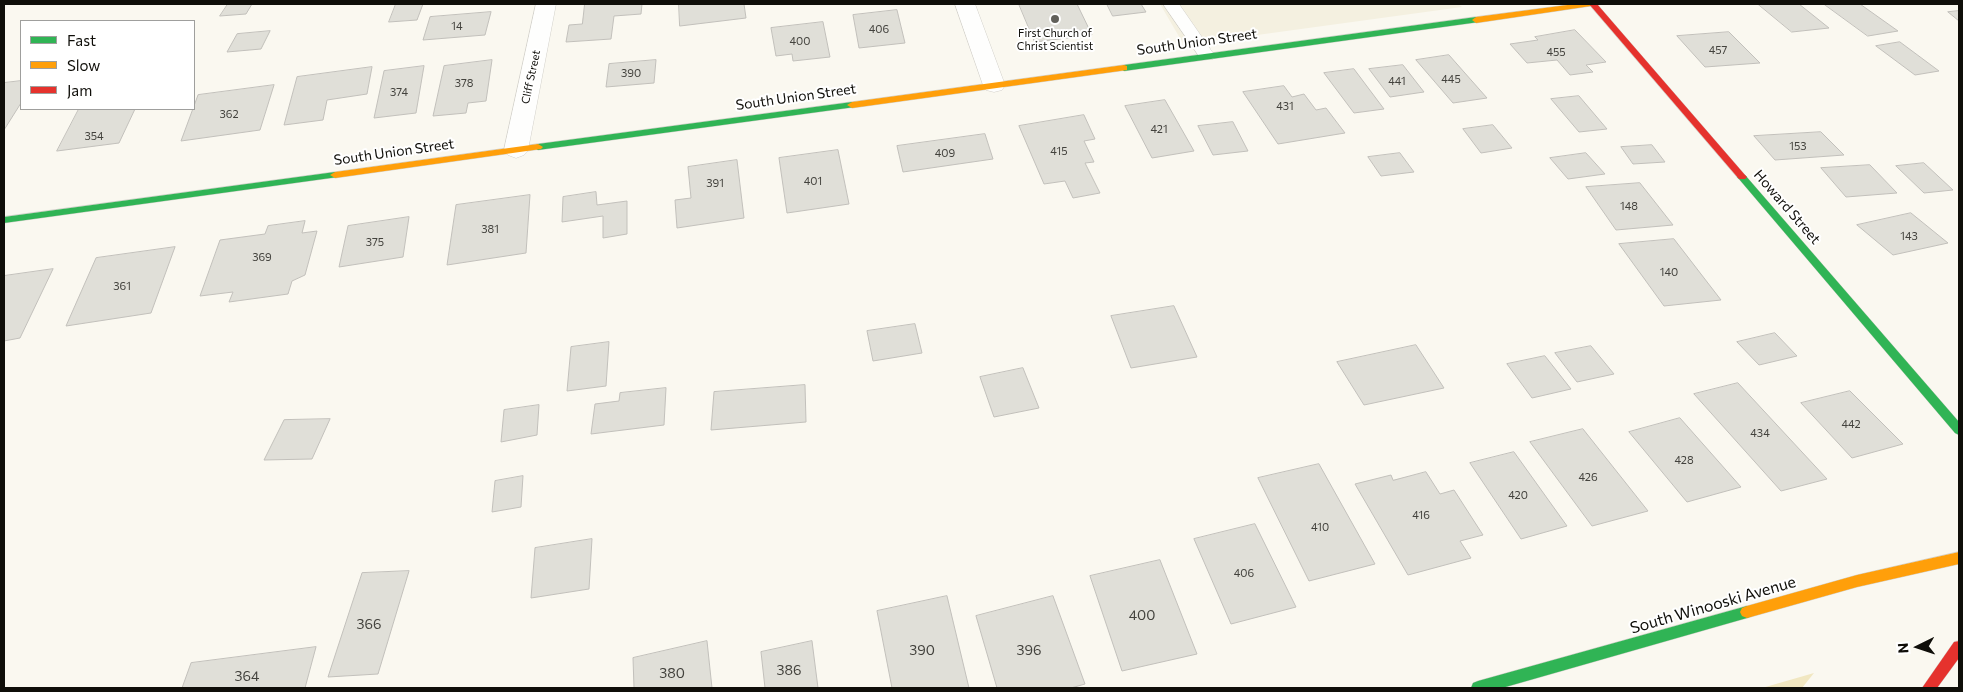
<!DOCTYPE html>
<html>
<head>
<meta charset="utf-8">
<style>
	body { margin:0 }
	#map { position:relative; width:1963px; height:692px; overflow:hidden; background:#faf8f0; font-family:Commissioner,sans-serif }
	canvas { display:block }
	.frame { position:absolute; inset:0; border:5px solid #0f0e09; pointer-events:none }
	.legend { position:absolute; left:20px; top:20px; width:175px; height:90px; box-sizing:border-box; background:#fff; border:1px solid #9f9f9d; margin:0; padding:6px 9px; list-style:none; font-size:15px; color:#0f0e09 }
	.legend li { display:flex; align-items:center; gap:10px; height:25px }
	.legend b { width:25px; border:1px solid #9f9f9d }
	.north { position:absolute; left:1893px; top:622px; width:50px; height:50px; -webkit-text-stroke:4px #fff; paint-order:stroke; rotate:266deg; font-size:14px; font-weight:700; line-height:20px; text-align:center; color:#0f0e09 }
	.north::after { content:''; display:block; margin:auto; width:18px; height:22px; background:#0f0e09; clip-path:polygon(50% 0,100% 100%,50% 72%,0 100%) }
</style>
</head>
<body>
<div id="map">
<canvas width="1963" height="692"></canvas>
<div class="frame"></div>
<ul class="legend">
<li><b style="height:6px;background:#30b455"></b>Fast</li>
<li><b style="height:6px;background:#ff9f0a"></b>Slow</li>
<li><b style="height:6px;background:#e5322d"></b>Jam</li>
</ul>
<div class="north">N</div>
</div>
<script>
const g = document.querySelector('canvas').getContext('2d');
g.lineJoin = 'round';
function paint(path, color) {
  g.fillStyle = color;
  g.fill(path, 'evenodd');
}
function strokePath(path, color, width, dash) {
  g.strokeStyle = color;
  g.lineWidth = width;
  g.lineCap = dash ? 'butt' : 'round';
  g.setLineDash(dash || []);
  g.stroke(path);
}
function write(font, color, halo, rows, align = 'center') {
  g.font = font + ' Commissioner,sans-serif';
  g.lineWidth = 4;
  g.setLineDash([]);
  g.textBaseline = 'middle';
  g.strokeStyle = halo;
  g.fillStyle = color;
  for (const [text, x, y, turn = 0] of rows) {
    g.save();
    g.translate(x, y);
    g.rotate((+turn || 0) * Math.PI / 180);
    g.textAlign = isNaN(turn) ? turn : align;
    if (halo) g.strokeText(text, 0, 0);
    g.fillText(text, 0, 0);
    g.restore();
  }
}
const built = new Path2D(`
	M1160,4H1458L1462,7L1184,45Z`);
const green = new Path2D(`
	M1814,673L1802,688H1762Z`);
const building = new Path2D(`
	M228,4H252L246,14L220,16Z
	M396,4H423L417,20L389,22Z
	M585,4H642L641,14L614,16L611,39L566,42L569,25L582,24Z
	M679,4H744L746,18L680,26Z
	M1019,4H1077L1092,35L1035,42Z
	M1107,4H1141L1146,12L1113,16Z
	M1758,4H1799L1829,28L1792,32Z
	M1824,4H1860L1898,31L1868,36Z
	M897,10L905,43L859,48L853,15Z
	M1959,11V21L1948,12Z
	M491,12L485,35L423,40L430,17Z
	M823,22L830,57L793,61L792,54L776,56L771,28Z
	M1575,30L1606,62L1586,65L1593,72L1570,75L1557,60L1527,63L1510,44L1538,40L1535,37Z
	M270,31L261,49L227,52L237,34Z
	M1729,32L1760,63L1705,67L1677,36Z
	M1900,42L1939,71L1915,75L1876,46Z
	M1449,55L1487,98L1453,103L1416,60Z
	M492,60L486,101L468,103L466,113L433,116L444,66Z
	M656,60L654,83L606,87L609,64Z
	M1403,65L1424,92L1390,97L1369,69Z
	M424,66L416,113L374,118L384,71Z
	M372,67L367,94L327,100L323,120L284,125L297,77Z
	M1354,69L1384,109L1354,113L1324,73Z
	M21,81V103L4,130V83Z
	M274,85L260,130L181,141L198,95Z
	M1284,86L1292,97L1304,94L1316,110L1326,108L1345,133L1278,144L1243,92Z
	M1579,96L1607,129L1579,132L1551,99Z
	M1165,100L1194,151L1152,158L1125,106Z
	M79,109H135L119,143L57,151Z
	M1084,115L1095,139L1084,141L1094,162L1085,163L1100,193L1073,198L1065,181L1044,184L1019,126Z
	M1233,122L1248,151L1213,155L1198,126Z
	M1493,125L1512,148L1481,153L1463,129Z
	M1821,132L1844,155L1775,160L1754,136Z
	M985,134L993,159L903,172L897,146Z
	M1652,145L1665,162L1633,164L1621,147Z
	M838,150L849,204L787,213L779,158Z
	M1400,153L1414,172L1381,176L1368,157Z
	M1586,153L1605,174L1568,179L1550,158Z
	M737,160L744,218L677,228L675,200L691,198L688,167Z
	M1924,163L1953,190L1924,193L1896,166Z
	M1870,165L1897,193L1846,197L1821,168Z
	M1640,183L1673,225L1616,230L1586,187Z
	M596,192L597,205L627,201V234L603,238V216L562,222L563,197Z
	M530,195L526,253L447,265L456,205Z
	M1911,213L1948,243L1893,255L1857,225Z
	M409,217L403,257L339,267L348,226Z
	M305,221L302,233L317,231L305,275L292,281L288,294L229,302L233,292L200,296L220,240L265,234L268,226Z
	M1674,239L1721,300L1664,306L1619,244Z
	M175,247L151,313L66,326L96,258Z
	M53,269L20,338L4,341V276Z
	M1174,306L1197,357L1131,368L1111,316Z
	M915,324L922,353L873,361L867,331Z
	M1775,333L1797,356L1759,365L1737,342Z
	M609,342L606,386L567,391L571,347Z
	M1416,345L1444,388L1364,405L1337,362Z
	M1591,346L1614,374L1577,382L1555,353Z
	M1545,356L1571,389L1532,398L1507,364Z
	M1023,368L1039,408L994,417L980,377Z
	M1738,383L1827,479L1781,491L1694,394Z
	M805,385L806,422L711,430L714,392Z
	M666,388L664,425L591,434L595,404L619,401L620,393Z
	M1850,391L1903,444L1852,458L1801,403Z
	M539,405L537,435L501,442L504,410Z
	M1680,418L1741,487L1687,502L1629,432Z
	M330,419L312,459L264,460L284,420Z
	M1583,429L1648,511L1592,526L1530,442Z
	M1514,452L1567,526L1521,539L1470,463Z
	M1319,464L1375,564L1309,581L1258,478Z
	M1426,472L1440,494L1454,490L1483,535L1460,541L1471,558L1408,575L1355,484L1391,475L1393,480Z
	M523,476L521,507L492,512L495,481Z
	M1255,524L1296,607L1231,624L1194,539Z
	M592,539L589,589L531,598L535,548Z
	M1160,560L1197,654L1122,671L1090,576Z
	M409,571L378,674L328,677L362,573Z
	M947,596L969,688H892L877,611Z
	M1053,596L1085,684L1071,688H997L976,616Z
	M707,641L712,688H634L633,658Z
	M812,641L818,688H765L761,652Z
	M316,647L305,688H182L191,663Z`);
const lane = new Path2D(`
	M1163,4H1179L1215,56L1213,59H1201Z`);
const street = new Path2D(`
	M536,4H556L528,150L524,155L516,158L508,155L504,150Z
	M955,4H975L1005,85L1002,90L994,92L986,90L983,85Z`);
const fast = new Path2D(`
	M1476,17L1480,20L1479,22L1124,71L1120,68L1124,65Z
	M852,102L857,105L855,107L538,150L533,147L538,144Z
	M335,172L338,173L340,175L338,177L4,223V217Z
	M1742,174L1745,175L1959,422V435L1955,433L1739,179L1737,177Z
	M1747,606L1752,608L1754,612L1752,616L1747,618L1502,688H1471L1473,683L1478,681Z`);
const slow = new Path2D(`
	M1575,4H1595L1591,6L1476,23L1472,20L1476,17Z
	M1124,65L1127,66V70L852,108L847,105L852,102Z
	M538,144L543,147L541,149L335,178L330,175L335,172Z
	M1959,552V564L1857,587L1747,618L1742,616L1740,612L1742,608L1747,606L1857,575Z`);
const jam = new Path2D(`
	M1589,4H1597L1745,175L1747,177L1745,179H1739Z
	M1959,641V658L1937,688H1922L1954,642Z`);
const markers = [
	[1055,19,5,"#61605a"]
];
const numberNames = [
	["14",457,26],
	["406",879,29],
	["400",800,41],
	["457",1718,50],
	["455",1556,52],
	["390",631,73],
	["445",1451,79],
	["441",1397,81],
	["378",464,83],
	["374",399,92],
	["431",1285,106],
	["362",229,114],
	["421",1159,129],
	["354",94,136],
	["153",1798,146],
	["415",1059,151],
	["409",945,153],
	["401",813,181],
	["391",715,183],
	["148",1629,206],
	["381",490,229],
	["143",1909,236],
	["375",375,242],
	["369",262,257],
	["140",1669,272],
	["361",122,286],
	["442",1851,424],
	["434",1760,433],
	["428",1684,460],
	["426",1588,477],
	["420",1518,495],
	["416",1421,515],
	["410",1320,527],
	["406",1244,573]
];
const farPoinames = [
	["First Church of",1055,33],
	["Christ Scientist",1055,46]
];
const farStreetnames = [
	["Cliff Street",531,77,-78]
];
const streetNames = [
	["South Union Street",1197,42,-8],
	["South Union Street",796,97,-8],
	["South Union Street",394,152,-8],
	["Howard Street",1787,207,49]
];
const nearNumbernames = [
	["400",1142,615],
	["366",369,624],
	["390",922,650],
	["396",1029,650],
	["386",789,670],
	["380",672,673],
	["364",247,676]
];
const nearStreetnames = [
	["South Winooski Avenue",1713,605,-16]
];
paint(built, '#f4f0e0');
paint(green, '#f1e7c1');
paint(building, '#e0dfd8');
strokePath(building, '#c2c0bb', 1);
strokePath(lane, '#d2d0ca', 1);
strokePath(street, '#d2d0ca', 1);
strokePath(fast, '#d2d0ca', 1);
strokePath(slow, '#d2d0ca', 1);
strokePath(jam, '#d2d0ca', 1);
paint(lane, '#fefefd');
paint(street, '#fefefd');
paint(fast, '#30b455');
paint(slow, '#ff9f0a');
paint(jam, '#e5322d');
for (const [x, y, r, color] of markers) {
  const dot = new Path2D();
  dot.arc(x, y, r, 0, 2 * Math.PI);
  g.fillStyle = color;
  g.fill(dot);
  strokePath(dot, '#fff', 2);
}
write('11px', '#43423d', null, numberNames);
write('11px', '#0f0e09', '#fff', farPoinames);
write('11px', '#0f0e09', '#fff', farStreetnames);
write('14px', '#0f0e09', '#fff', streetNames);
write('14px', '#43423d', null, nearNumbernames);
write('16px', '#0f0e09', '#fff', nearStreetnames);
</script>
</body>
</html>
